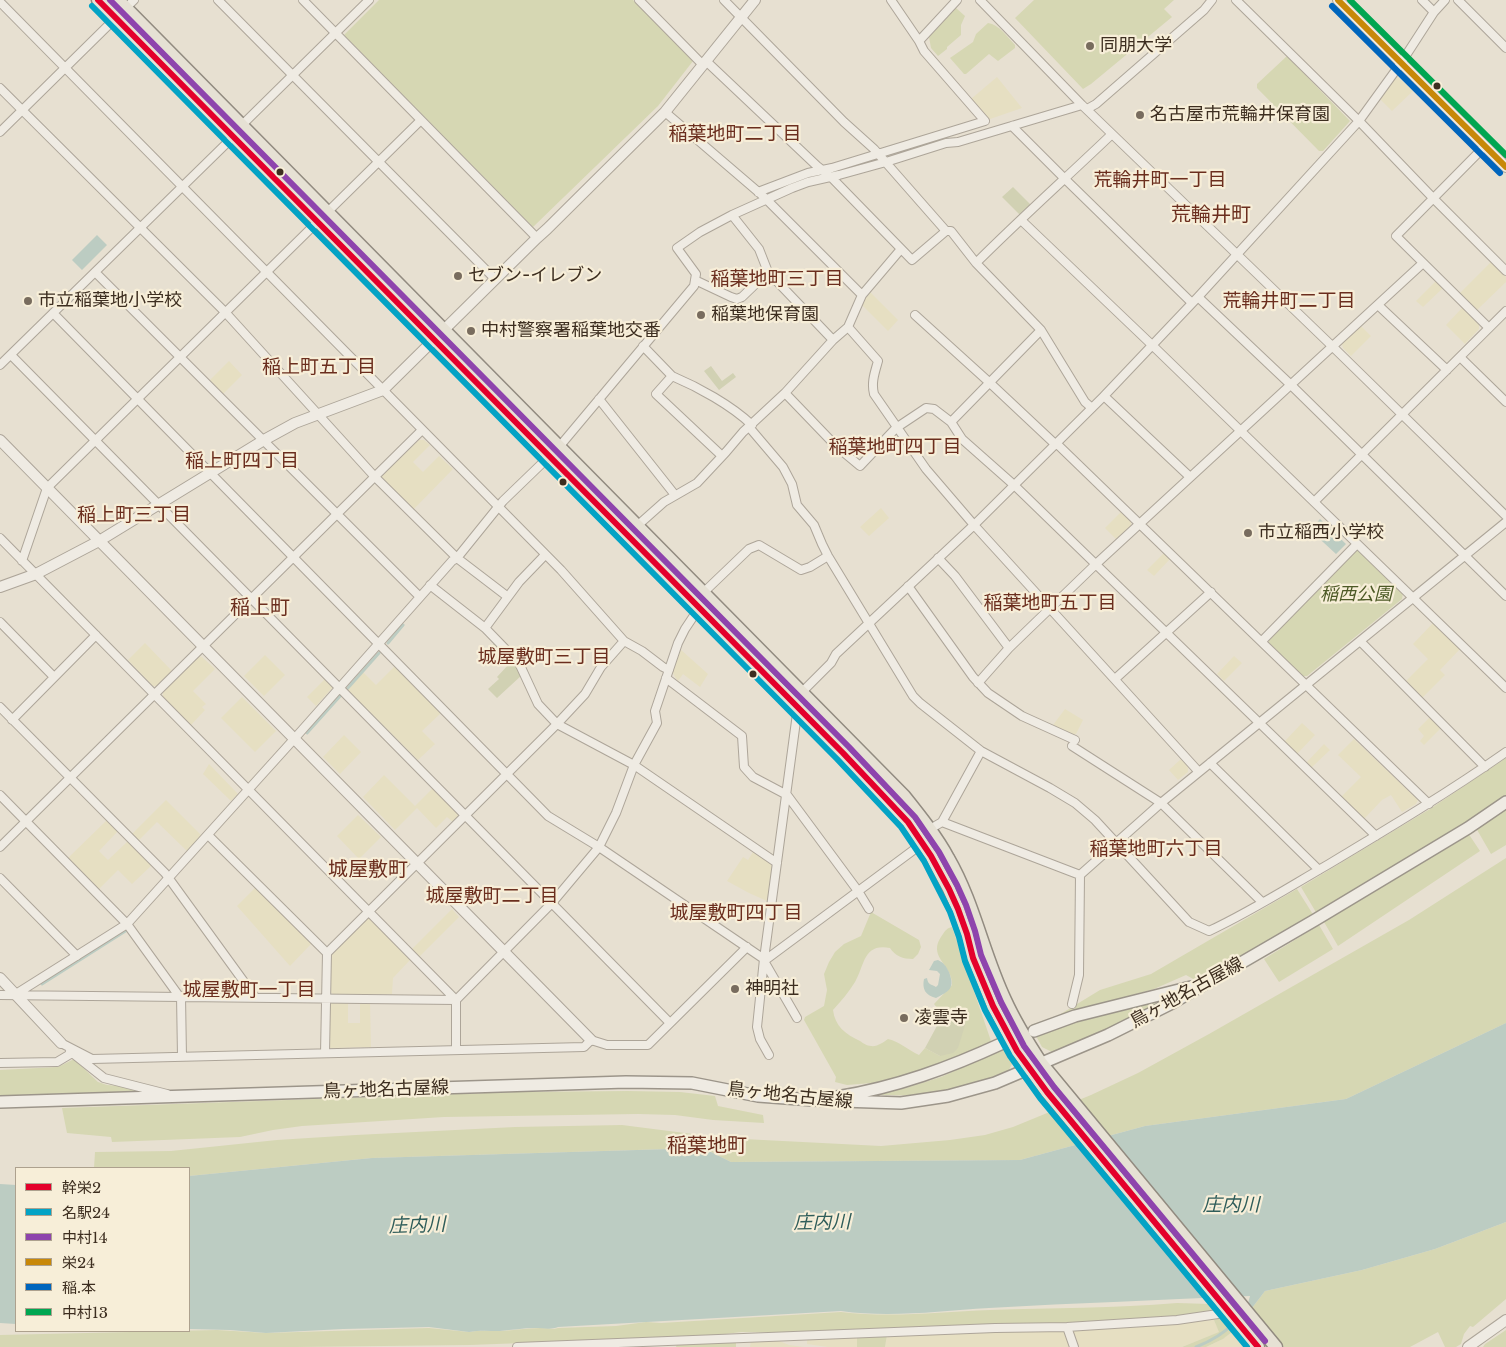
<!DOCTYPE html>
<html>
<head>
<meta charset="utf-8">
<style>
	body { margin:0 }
	#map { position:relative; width:1506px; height:1347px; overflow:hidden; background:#e7e0d1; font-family:"Libre Baskerville","Noto Sans JP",serif }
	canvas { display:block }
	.legend { position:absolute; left:15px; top:1167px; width:175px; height:165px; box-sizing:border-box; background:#f7eed8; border:1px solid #ada18e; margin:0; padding:6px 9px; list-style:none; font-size:15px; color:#3d2e20 }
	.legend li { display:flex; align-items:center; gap:10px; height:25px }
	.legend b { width:25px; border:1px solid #ada18e }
</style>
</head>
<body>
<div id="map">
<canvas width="1506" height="1347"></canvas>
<ul class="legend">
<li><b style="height:6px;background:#e4002b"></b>幹栄2</li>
<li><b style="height:6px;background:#03a3c5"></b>名駅24</li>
<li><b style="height:6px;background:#8e44ad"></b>中村14</li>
<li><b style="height:6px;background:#c88808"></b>栄24</li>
<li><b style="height:6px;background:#0065bd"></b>稲.本</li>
<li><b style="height:6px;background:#00a651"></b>中村13</li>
</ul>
</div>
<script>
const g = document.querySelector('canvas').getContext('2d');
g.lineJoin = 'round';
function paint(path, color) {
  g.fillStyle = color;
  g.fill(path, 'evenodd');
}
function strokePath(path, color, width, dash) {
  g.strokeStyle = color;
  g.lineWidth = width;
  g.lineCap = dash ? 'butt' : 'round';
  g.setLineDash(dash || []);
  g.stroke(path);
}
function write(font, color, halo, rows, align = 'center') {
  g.font = font + ' "Libre Baskerville","Noto Sans JP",serif';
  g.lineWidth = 4.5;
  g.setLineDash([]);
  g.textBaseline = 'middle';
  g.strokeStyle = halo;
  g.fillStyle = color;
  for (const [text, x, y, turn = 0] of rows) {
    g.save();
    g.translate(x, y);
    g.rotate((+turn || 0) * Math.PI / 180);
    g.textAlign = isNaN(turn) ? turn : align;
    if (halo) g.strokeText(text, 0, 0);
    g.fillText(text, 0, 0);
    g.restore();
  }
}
const farmland = new Path2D(`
	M997,77L1022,108L990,119L986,118L971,99Z
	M1395,77H1398L1413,91L1392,111L1380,99Z
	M1491,262L1506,277V282L1477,310L1460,293Z
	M1436,281L1443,288L1423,307L1416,301Z
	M870,292L898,320L888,331L861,304Z
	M1462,308L1479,325V329L1465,344L1446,325Z
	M1361,326L1371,336L1351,356L1343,348L1342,344Z
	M229,361L242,375L223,394L210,380Z
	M419,440H424L430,445L413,462L423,472L439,456L453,469L413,510L381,477Z
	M881,508L889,518L869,536L860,527Z
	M1121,512L1131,522V526L1117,540L1105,528Z
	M1164,553L1170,559L1154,576L1147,570Z
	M1433,623L1460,649L1440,670L1445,675L1422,698L1406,681L1428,659L1413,644Z
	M145,643L172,671L157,686H153L128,660Z
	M680,649L708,674L700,687L683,674L678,681L675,677L673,673Z
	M265,655L285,675L264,696L244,676Z
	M198,656L202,657L215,669L193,691L206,704L202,707L205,710L191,725L163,697V691Z
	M1234,656L1242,663L1224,681L1217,674Z
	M395,666L441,713L422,731L435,744L418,760L348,690L363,672L376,685Z
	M325,679L333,687L316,706L307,697Z
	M242,697L276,731L255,752L221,718Z
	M1065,709L1083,720L1076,734L1072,735L1053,725Z
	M1430,717L1441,728L1424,745L1420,741L1424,736L1418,729Z
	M1302,723L1315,735L1297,754L1284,742Z
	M344,735L361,752L340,774L323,757Z
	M1354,739L1418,800L1416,804L1402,812L1391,795L1382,800L1364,819L1341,797L1361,777L1338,755Z
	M1324,744L1330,750L1311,768L1306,763Z
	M1181,759L1188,767V772L1178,780L1169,770Z
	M209,764L238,794L231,801L203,774Z
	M384,775L415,806L433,788L458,813L459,816L453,822L447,817L436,828L417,808L395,830L363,797Z
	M166,800L201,835L187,851L157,822L139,840L132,834Z
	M358,815L381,837L359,859L337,836Z
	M107,820L118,831L99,851L108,860L128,841L152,865L132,884L118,870L99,889L68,858Z
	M753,852L769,862L774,868L767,901L749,893L727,881L743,857L748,860Z
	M256,887L312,943L290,966L237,906Z
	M452,909L459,917L418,958L411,950Z
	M368,917L410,960L393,978L392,994H333L329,991L330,954Z
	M332,1002H348V1023H360V1003H370L371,1047L330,1048L329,1005Z
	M1214,1320L1220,1332L1182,1347H1076L1072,1329L1141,1326Z
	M1059,1329L1064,1332L1068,1336L1071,1347H885L887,1335H939Z
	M1232,1332L1243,1347H1206L1223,1339Z
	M857,1337V1347H828L807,1344V1338Z
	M751,1340H777L789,1345L804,1347H750Z`);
const green = new Path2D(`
	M379,0H633L693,61L658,106L533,227L344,35Z
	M1034,0H1174L1164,9L1172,17L1091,84L1083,89L1015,18Z
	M956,8L965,16L961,25V35L947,47V49L938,56L931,48L929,37Z
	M988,23C999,24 1008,38 1015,45V48L998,61L989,54L966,74H964L950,58L973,42L976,34Z
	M1287,56L1350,121L1323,151H1319L1257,88V84Z
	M1354,551H1359L1403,593L1402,599L1307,676H1302L1269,643V639Z
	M1506,758V796L1478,815L1317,914L1301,887L1430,809Z
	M1506,808V845L1491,854L1476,828Z
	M1468,833L1480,851L1338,946L1324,922Z
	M1506,858V1023L1346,1099L1145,1126L1020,1160L731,1162L703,1148L372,1158L189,1176V1168H94L95,1152L171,1151L277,1140L356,1135L515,1127L622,1125L724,1138L881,1146L950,1140L985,1135L1013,1127L1091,1095L1138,1073L1209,1034L1409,920Z
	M1297,889L1314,916L1221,970L1195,980L1186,975L1154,989L1089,1007L1032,1027L1031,1025L1059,1015L1100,990L1151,974Z
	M871,912L919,940L921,947L918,954L913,959C903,959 895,956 890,948C863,943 865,965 855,982C849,992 841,1001 833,1010C835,1026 845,1034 860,1041C863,1043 867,1046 871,1046C877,1047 884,1042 888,1039C900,1042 908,1050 919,1055L925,1048L940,1056L945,1011L938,1009L934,1004L952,985C953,964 925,957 943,934C946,930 947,928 952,927L991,1041L982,1047L907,1076L872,1083L847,1085L835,1082L836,1077L804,1020L805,1017L824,1006L827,990L824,974L829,962L835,952L844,944L861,936Z
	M1319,925L1333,949L1279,982L1264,959Z
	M1164,1001C1129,1022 1090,1037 1052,1052L1042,1047L1036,1036L1077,1020L1098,1014Z
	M1006,1048L1013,1062L1009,1070C981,1082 950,1093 919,1095C904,1096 890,1095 875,1095L906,1088L941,1077Z
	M74,1059L98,1082L107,1085L131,1087L147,1092L0,1096V1070L58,1067Z
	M628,1091L680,1092L715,1096L718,1106L763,1115L764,1123L713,1120L675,1115L638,1114L444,1117L302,1126L273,1130L240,1137L112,1142L111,1137L67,1133L62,1108L514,1092Z
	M1506,1222V1299L1473,1327L1470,1326L1464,1334L1461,1344L1456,1347H1445L1438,1332L1410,1347H1284L1252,1308L1265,1291L1362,1270L1435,1249Z
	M1177,1303L1210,1304L1216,1311L1186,1316L1141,1320L805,1333L741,1332L695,1338L569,1343H523L470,1345L297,1347H0V1335L217,1330L266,1333L429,1328L469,1332C479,1330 490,1331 501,1331C519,1330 536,1326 554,1329L558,1328L616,1326L646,1322L661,1323L841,1312C891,1318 940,1312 990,1310C1052,1308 1115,1308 1177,1303Z
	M1221,1318L1232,1332L1223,1339L1206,1347H1182L1219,1332L1214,1320Z
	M1506,1330V1347H1483L1485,1344Z
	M887,1335L885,1347H857V1337Z
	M735,1340L736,1343V1347H676L677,1344Z`);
const cemetery = new Path2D(`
	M1013,187L1031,205L1020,215L1002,197Z
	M711,366L722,381L733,373L736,377L719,390L704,371Z
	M495,642L516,665L522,675L497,698L488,689L499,679L497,677L509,664L492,646Z
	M945,1011L966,1022L958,1048L953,1053L940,1056L925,1048Z`);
const water = new Path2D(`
	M97,235L107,245L82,270L72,260Z
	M1320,519L1346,544L1336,554L1310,530Z
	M938,960C944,963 946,966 949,972C955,988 950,991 936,998C925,995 922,989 924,979L927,978C928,985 931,984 936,987L938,985L940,974L937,971L929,970L934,961Z
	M1506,1023V1222L1435,1249L1362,1270L1265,1291L1252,1308L1247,1307L1250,1296C1163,1300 1076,1303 989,1308C939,1311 890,1318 841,1311L558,1327C552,1330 542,1328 535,1328C523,1328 512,1330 500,1331C490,1331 479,1330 469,1332L429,1327L343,1329L266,1333L230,1330L189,1329V1176L372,1158L703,1148L731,1162L1020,1160L1145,1126L1346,1099Z
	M0,1184L16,1185V1324L0,1323Z`);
const stream = new Path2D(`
	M388,643L403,625
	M347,689L379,653
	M307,733L341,695
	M42,984L127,930
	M1196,1347C1211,1341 1222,1335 1233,1324`);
const minor = new Path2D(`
	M218,0L495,279
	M303,0L537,238
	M639,0L703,65
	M724,0L844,122L874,149L946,231H951L976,263L1041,330L1085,402L1092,408
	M980,0L1082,105L1332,346L1506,516
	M1236,0L1359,121L1433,198L1506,271
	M1422,0L1434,12
	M1458,0L1506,48
	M0,2L561,570L624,641L642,651L663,667L669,670
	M919,41L957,0
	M706,61L817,166L831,177L912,260L946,231
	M0,88L225,312L375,477L457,558L508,597
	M1087,109L1096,104L1204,10L1212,0
	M665,112L763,196L862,295
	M1012,126L1065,179L1192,303
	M0,132L134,0
	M1485,146L1396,236L1489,328
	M758,192L808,173L832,168L985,121L924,51L919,41L891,0
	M732,215L759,249L768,272L833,340
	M1021,220L1152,345L1506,688
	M976,263C1020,219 1067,177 1112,134
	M95,272L420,597
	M695,280L731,297L737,299L742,297L768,272
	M1198,297L1291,385L1506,596
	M1378,305L1447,370
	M53,313L548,816L599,847L764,959
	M915,315L990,383L1055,444
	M848,327L878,361C875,372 871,382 874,394L926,469L974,525L1199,772
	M1041,330L951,422L962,439L1014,485L1376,836
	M643,346L672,376
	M11,355L670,1023
	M1460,357L1506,402
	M0,365L233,137L242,125L369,0
	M785,393L836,446L860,466L896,428L926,408L934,409L951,422
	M1104,396L1190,477
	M599,399L675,495
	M749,427L783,467L792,484L797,505L814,525L822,544L828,556L913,696L920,703L981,751L1050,788L1075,803L1095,820L1189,922L1209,931C1250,912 1289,887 1329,864C1389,828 1449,792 1506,752
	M1056,443L1429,804
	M722,456L656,394L672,376C698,387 731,405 752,425
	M1314,502L1506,311
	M637,526L664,502L697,483L726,452L743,432L785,393L833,340L848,327L862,295L901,249
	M0,538L456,1000L0,995
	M938,558L955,576L1009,648
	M22,561L47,488L421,120
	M430,585L485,628L519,663L538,704L557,724L634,765L777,863
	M908,586L973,677L988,693L1022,716L1075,740
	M703,593L749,549L759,545L801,570L810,567L828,556
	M0,622L54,677
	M485,628L519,582L545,555
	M1262,641L1357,544
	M1360,641L1485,767
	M666,678L742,736L744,767L753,777L787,795L858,891L869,909
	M1115,679L1211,592
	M978,683L1009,648L1096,564L1423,263
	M0,707L165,873L255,997
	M12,720L96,635
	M1072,746L1161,803L1262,902
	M1210,763L1319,870
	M0,795L127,924L179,996
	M942,822L1080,875
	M930,829L942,822L981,751
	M208,835L327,953
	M0,847L422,430
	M0,878L77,956
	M16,994L127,924L295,738L452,561L457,558L503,501L559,447L694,286L696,274L677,248L700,232L732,215L792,188L808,182L839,175L886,162L946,143L958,142L1082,105
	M181,996L182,1057
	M1072,1004L1079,975L1080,875L1161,803L1506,522
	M797,1018L764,961L923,843
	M61,1043L92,1059L584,1047L591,1040L607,1045H648L747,947
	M456,1050V1000L552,903L599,847L616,813L634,765L657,723L655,711L678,643L685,629L699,608
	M70,1051L104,1078L167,1094
	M325,1053L327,953L557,724L585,694L601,667L624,641
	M769,1055L760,1039L757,1027L764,959L796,721L798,708L802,692L831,663L836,654L974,525L1104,396L1198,297L1359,121L1401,63L1434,12L1445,0
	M0,1063L57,1062L72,1053
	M1067,1327L1074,1347
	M517,1347L995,1328L1067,1327L1177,1320L1218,1314`);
const tertiary = new Path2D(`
	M1338,0L1506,167
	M0,440L591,1040
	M0,587L36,574L99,541L264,440L295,423L383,390L537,238L547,229L665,112L755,0
	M0,978L61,1043
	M1468,1347L1506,1320`);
const secondary = new Path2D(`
	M1034,1031L1075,1016L1191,987
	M837,1097C897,1087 949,1068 1003,1043
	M0,1102L626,1082L692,1083L758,1096L813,1100L901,1103L948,1096L995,1083L1108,1035L1172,1003L1315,920L1468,828L1506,802`);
const primary = new Path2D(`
	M98,0L318,221L798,708L843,753L908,822L931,856L949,889L958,909L967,934L973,958L993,1006L1017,1051L1047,1092L1258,1347
	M118,0L904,796C920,816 936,836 948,858C974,903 983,954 1005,1000C1015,1022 1028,1043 1041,1063L1276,1347`);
const bus1 = new Path2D(`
	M98,0L843,753L908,822L931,856L949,889L958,909L967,934L973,958L993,1006L1017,1051L1047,1092L1258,1347`);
const bus2 = new Path2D(`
	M92,6L837,759L901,827L924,861L950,912L959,937L965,961L985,1010L1010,1056L1040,1098L1247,1347`);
const bus3 = new Path2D(`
	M110,0L849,747L915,817L939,852L957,885L966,905L975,931L981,955L1001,1002L1024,1046L1054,1087L1265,1341`);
const bus4 = new Path2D(`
	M1338,0L1506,167`);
const bus5 = new Path2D(`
	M1332,6L1500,173`);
const bus6 = new Path2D(`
	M1350,0L1506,155`);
const markers = [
	[1090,46,5,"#786c5e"],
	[1437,86,4.5,"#3d2e20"],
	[1140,115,5,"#786c5e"],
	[280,172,4.5,"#3d2e20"],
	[458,276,5,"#786c5e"],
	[28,301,5,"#786c5e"],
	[701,315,5,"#786c5e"],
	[471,331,5,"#786c5e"],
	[563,482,4.5,"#3d2e20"],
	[1248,533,5,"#786c5e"],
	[753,674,4.5,"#3d2e20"],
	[735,989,5,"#786c5e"],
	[904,1018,5,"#786c5e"]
];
const poiNames = [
	["同朋大学",1100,46],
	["名古屋市荒輪井保育園",1150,115],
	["セブン-イレブン",468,276],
	["市立稲葉地小学校",38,301],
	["稲葉地保育園",711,315],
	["中村警察署稲葉地交番",481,331],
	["市立稲西小学校",1258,533],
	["神明社",745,989],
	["凌雲寺",914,1018]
];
const parkNames = [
	["稲西公園",1356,595]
];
const streetNames = [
	["鳥ヶ地名古屋線",1187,993,-29],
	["鳥ヶ地名古屋線",386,1090,-2],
	["鳥ヶ地名古屋線",790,1096,6]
];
const neighbourhoodNames = [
	["稲葉地町二丁目",735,135],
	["荒輪井町一丁目",1160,181],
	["稲葉地町三丁目",777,280],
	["荒輪井町二丁目",1289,302],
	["稲上町五丁目",319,368],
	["稲葉地町四丁目",895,448],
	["稲上町四丁目",242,462],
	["稲上町三丁目",134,516],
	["稲葉地町五丁目",1050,604],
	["城屋敷町三丁目",544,658],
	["稲葉地町六丁目",1156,850],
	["城屋敷町二丁目",492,897],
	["城屋敷町四丁目",736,914],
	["城屋敷町一丁目",249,991]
];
const waterNames = [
	["庄内川",1231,1206],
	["庄内川",822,1223,-1],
	["庄内川",417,1226,-2]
];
const quarterNames = [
	["荒輪井町",1211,215],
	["稲上町",260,608],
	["城屋敷町",368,870],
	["稲葉地町",707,1146]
];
paint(farmland, '#e6dfc2');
paint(green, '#d6d7b3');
paint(cemetery, '#d1d1b3');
paint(water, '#bcccc2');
strokePath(stream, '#bcccc2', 3);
strokePath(minor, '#ada599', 10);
strokePath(tertiary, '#ada599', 12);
strokePath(secondary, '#9c958a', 14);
strokePath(primary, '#928b80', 15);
strokePath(minor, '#efebe3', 8);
strokePath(tertiary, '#efebe3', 10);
strokePath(secondary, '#efebe3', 11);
strokePath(primary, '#e6e1d4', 12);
strokePath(bus1, '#e4002b', 6);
strokePath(bus2, '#03a3c5', 6);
strokePath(bus3, '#8e44ad', 6);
strokePath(bus4, '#c88808', 6);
strokePath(bus5, '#0065bd', 6);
strokePath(bus6, '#00a651', 6);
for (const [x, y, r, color] of markers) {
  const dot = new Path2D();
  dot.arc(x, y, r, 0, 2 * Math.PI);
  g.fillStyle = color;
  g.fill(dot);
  strokePath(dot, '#f7eed8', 2);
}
write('18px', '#3d2e20', '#f7eed8', poiNames, 'left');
write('italic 18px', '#4d5a26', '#f7eed8', parkNames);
write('18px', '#3d2e20', '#f7eed8', streetNames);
write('19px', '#6b2e1e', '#f7eed8', neighbourhoodNames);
write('italic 19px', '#2f5d5a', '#f7eed8', waterNames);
write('20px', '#6b2e1e', '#f7eed8', quarterNames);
</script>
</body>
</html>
